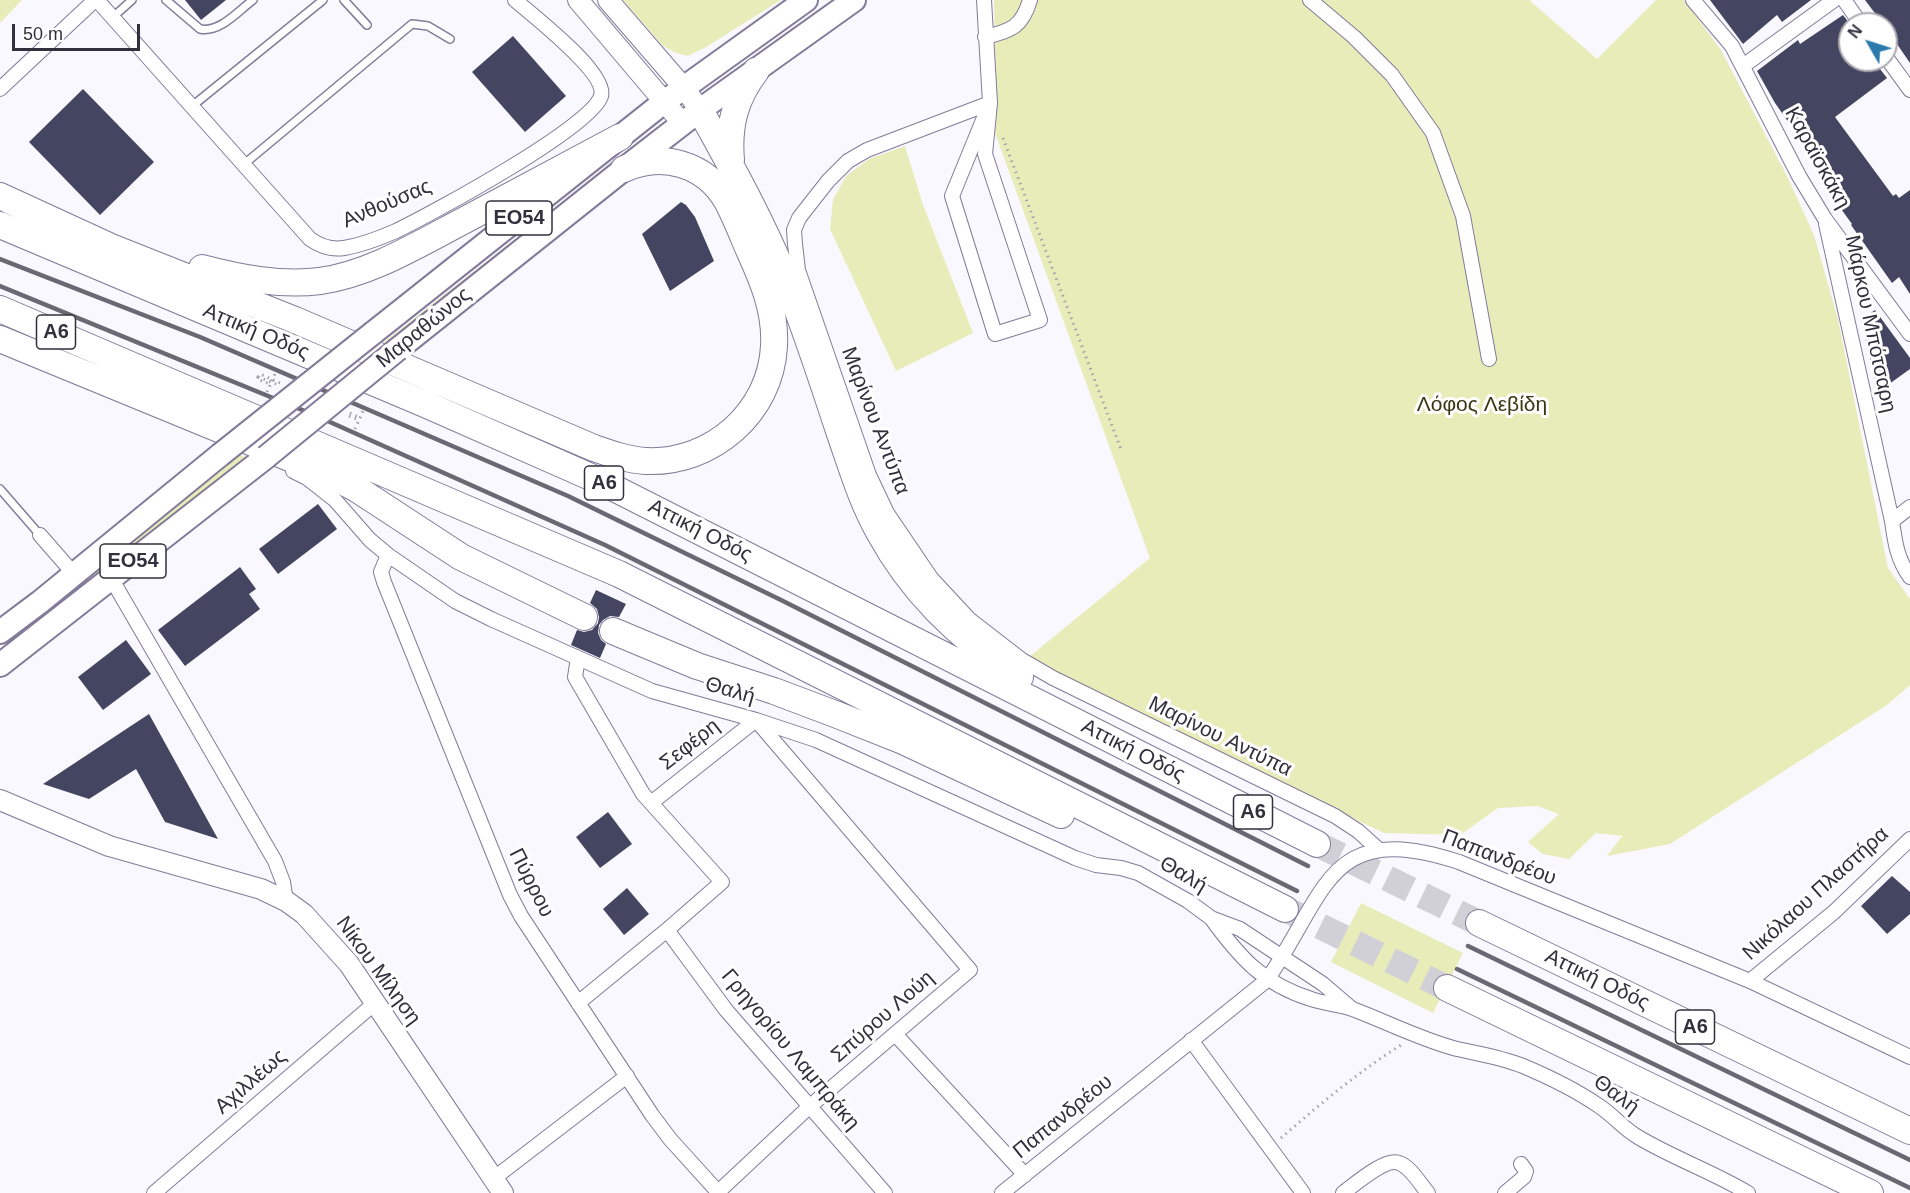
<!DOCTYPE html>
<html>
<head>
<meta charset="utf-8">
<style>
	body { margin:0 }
	#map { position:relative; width:1910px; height:1193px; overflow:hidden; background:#f9f8fe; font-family:Helvetica,sans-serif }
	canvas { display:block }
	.north { position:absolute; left:1838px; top:12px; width:60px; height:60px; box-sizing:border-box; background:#fff; border:2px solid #adacb1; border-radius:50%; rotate:309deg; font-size:16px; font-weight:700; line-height:24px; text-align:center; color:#32303c }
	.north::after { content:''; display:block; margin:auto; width:21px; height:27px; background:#2c7bad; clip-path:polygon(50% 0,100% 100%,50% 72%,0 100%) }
	.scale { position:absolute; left:12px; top:24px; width:128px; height:27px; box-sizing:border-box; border:3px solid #32303c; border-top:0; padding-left:8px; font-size:18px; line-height:21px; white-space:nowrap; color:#32303c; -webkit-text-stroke:4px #fff; paint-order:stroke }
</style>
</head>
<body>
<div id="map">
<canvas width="1910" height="1193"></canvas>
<div class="north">N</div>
<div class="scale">50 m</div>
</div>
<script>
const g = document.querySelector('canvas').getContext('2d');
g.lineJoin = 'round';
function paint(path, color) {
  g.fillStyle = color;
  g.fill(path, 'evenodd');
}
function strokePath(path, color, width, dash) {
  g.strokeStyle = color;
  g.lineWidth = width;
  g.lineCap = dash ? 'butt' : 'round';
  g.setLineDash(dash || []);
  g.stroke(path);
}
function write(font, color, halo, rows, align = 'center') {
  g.font = font + ' Helvetica,sans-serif';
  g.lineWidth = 6;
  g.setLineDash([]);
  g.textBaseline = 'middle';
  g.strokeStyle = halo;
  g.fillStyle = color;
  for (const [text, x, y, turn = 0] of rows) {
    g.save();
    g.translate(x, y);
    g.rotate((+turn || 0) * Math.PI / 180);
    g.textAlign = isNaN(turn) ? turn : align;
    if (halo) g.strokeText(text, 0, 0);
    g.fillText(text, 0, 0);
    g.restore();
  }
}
const green = new Path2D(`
	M0,0H22L0,23Z
	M623,0H781L706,47L688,56L676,53L663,46Z
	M994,0H1529L1597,59L1656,0H1684L1721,50L1787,176L1814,235L1838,319L1888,568L1910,599V685L1887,705L1670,844L1607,856L1622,836L1596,833L1569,859L1543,854L1528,842L1559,814L1537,806L1498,808L1460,835L1384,833L1183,738L1029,657L1150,558L992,125L996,101Z
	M905,146L923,205L973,333L896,371L830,229L833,200L846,176L869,159Z
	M533,225L528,233L389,347L383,343Z
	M240,455L247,458L74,594L72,592L97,567Z
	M1361,903L1463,953L1433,1013L1331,962Z`);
const building = new Path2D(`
	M185,0H226L201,20Z
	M1710,0H1811L1782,22L1777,15L1743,44Z
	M1865,0H1910V63L1886,28V24H1883Z
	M1843,15L1850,24V60H1873L1887,78L1835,117L1893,196L1896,194L1899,198L1910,190V294L1899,277L1892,283L1851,225L1852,224L1828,191L1830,190L1812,164L1819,159L1803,138L1801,140L1775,103L1757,71L1798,40L1800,44Z
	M513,36L566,96L525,132L472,72Z
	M83,89L154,162L100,215L29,142Z
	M681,202L686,205L695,217L714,261L670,291L642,234Z
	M1875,310L1910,358V369L1878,392L1861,320Z
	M318,504L337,529L278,574L259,549Z
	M240,567L256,589L249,594L260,609L185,666L158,630Z
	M596,590L626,604L619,617L610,616L603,620L599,625L598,633L601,640L606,644L600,658L571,645L577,630L584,632L592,630L598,623L599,617L597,609L590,603Z
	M126,640L151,674L103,710L78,677Z
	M149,714L218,839L165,822L136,769L89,799L43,784Z
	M608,812L632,844L600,868L576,837Z
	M1892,876L1910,892V914L1887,934L1861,906Z
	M627,888L649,914L624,935L603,909Z`);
const highwayTunnel = new Path2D(`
	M1317,844L1479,923
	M1285,909L1447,988`);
const path = new Path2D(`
	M1003,138L1122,452
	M258,377L260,374L280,383
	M258,377L276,384
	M258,377L257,379L270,384
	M267,392L275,374
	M350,413L360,418
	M349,416L359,420
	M355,429L363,411
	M1281,1138C1319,1105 1358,1072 1401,1045`);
const lane = new Path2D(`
	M166,0L200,29C220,33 238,11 253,0
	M344,0L367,25
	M113,17L132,0
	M191,107L323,0
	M243,165L412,24L428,26L450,39
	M0,489L40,535`);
const street = new Path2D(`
	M97,0L310,239C320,246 332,250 344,248C362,245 380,238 396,231C431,214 592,127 601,96C608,73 532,15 515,0
	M984,0L990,103L867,150L848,161L828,181L799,218L794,230L795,244L798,270L869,475L887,513L931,578L969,619L1022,660L1053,678L1335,816L1358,831L1378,849
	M1310,0L1354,37L1392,75L1433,133L1463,216L1489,359
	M1693,0L1732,46L1799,176L1825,219L1910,334
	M1844,0L1861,24
	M985,37C1011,31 1022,27 1030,0
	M1886,57L1910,90
	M1743,66L1834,0
	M0,89L95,0
	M990,103L985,154L1040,320L995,334L952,196Z
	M1826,224L1892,521C1895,542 1897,559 1910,577
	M293,471L307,478L335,500L370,540L388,555L455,601L491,619L652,691L756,720L816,740L1075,858L1096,865L1121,868L1138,873L1188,901L1211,918L1240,929L1323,984L1351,1008
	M1892,521L1910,507
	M40,535L74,574
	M388,555L381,572L384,582L510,895L521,916L652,1115L670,1139L718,1192
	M111,578L275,861L283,882L286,901
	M578,658L575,677L643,794L722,882L667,930L578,1003
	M651,803L756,720L970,970L809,1107L717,1193
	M1211,918C1240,958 1263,984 1311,999C1325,1004 1341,1004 1355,1010C1389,1023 1422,1040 1457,1049C1480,1054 1501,1057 1523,1066C1549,1077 1576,1090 1599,1106C1613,1115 1624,1129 1638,1137C1673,1158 1713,1172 1748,1193
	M667,930L726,1010L885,1193
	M1750,981L1834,912L1910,839
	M895,1034L1025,1175
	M1191,1040L1303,1193
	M493,1179L627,1076
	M154,1193L375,1003
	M1002,1193L1267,980C1328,891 1328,819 1459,862L1750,981L1910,1057
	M1343,1193C1354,1185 1386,1157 1399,1163C1411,1167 1420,1184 1428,1193
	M1505,1193L1524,1177L1526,1171L1521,1164`);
const secondary = new Path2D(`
	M578,0L683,124
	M608,0L684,88L700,110
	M0,800L109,846L261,889L286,901L304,914L349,964L503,1193`);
const primary = new Path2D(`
	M373,333L664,102L806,0
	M398,349L624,169L700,110L854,0
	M0,632L40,602L220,455
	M0,665L266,457`);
const highway = new Path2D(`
	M700,110C732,167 763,224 788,285C807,333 823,382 839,431C851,465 861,500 879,532C912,593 961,640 1020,677
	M731,160C728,126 735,98 756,71
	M0,196L111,247L295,320L594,448C611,454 628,460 646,461C712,464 771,412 774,346C776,311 763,281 749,250C742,234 735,216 727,201C705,163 662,152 624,169
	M0,225L425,404L602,482L1317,844
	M202,268C240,278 281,286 320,281C370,274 419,244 463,221C515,193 567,165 620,137
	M0,309L619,574L1285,909
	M0,339L326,473L357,489L461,557L584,617
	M613,631L697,666L774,691L835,714L903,741L1061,815
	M1479,923L1910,1131
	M1447,988L1870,1193`);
const rail = new Path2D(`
	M0,259L200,337L568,496L783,601L1308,866
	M0,286L312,414L605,545L1297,891
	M1468,946L1910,1160
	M1457,969L1910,1188`);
const primaryBridge = new Path2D(`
	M220,455L373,333
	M266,457L398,349`);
const shields = [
	[519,218,66],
	[56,332,39],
	[604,483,39],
	[133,561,66],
	[1253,812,39],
	[1695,1027,39]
];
const shieldNames = [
	["ΕΟ54",519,218],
	["Α6",56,332],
	["Α6",604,483],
	["ΕΟ54",133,561],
	["Α6",1253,812],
	["Α6",1695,1027]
];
const streetNames = [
	["Καραϊσκάκη",1817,158,61],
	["Ανθούσας",387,204,-23],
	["Μάρκου Μπότσαρη",1870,324,78],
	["Μαραθώνος",424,328,-39],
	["Αττική Οδός",256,332,23],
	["Μαρίνου Αντύπα",875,421,69],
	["Αττική Οδός",700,531,27],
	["Θαλή",730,691,16],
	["Μαρίνου Αντύπα",1220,737,26],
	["Σεφέρη",690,745,-38],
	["Αττική Οδός",1133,751,27],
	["Παπανδρέου",1499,858,21],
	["Θαλή",1183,875,31],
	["Πύρρου",531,883,63],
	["Νικόλαου Πλαστήρα",1816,894,-42],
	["Νίκου Μίληση",378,971,54],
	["Αττική Οδός",1597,980,26],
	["Σπύρου Λούη",883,1017,-41],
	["Γρηγορίου Λαμπράκη",790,1050,50],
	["Αχιλλέως",251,1082,-41],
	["Θαλή",1616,1095,37],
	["Παπανδρέου",1063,1117,-39]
];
const parkNames = [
	["Λόφος Λεβίδη",1482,405]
];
paint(green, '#e8ecb8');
paint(building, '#444560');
strokePath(highwayTunnel, '#d1d0d7', 26, [26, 13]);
strokePath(lane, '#827b99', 10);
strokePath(street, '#827b99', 16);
strokePath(secondary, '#827b99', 22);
strokePath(primary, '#827b99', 26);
strokePath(highway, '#827b99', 28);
strokePath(path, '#a3a2aa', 3, [1.5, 4.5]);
strokePath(lane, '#fff', 7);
strokePath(street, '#fff', 14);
strokePath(secondary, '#fff', 20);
strokePath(primary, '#fff', 22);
strokePath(highway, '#fff', 26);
strokePath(rail, '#6a6873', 4.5);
strokePath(primaryBridge, '#827b99', 26, []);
strokePath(primaryBridge, '#fff', 22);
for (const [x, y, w] of shields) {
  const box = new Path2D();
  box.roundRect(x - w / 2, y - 17, w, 34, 4.5);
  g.fillStyle = '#fff';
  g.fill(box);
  strokePath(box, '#32303c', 1.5);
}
write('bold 20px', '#32303c', null, shieldNames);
write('21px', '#32303c', '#fff', streetNames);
write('21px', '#383913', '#fff', parkNames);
</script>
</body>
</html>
